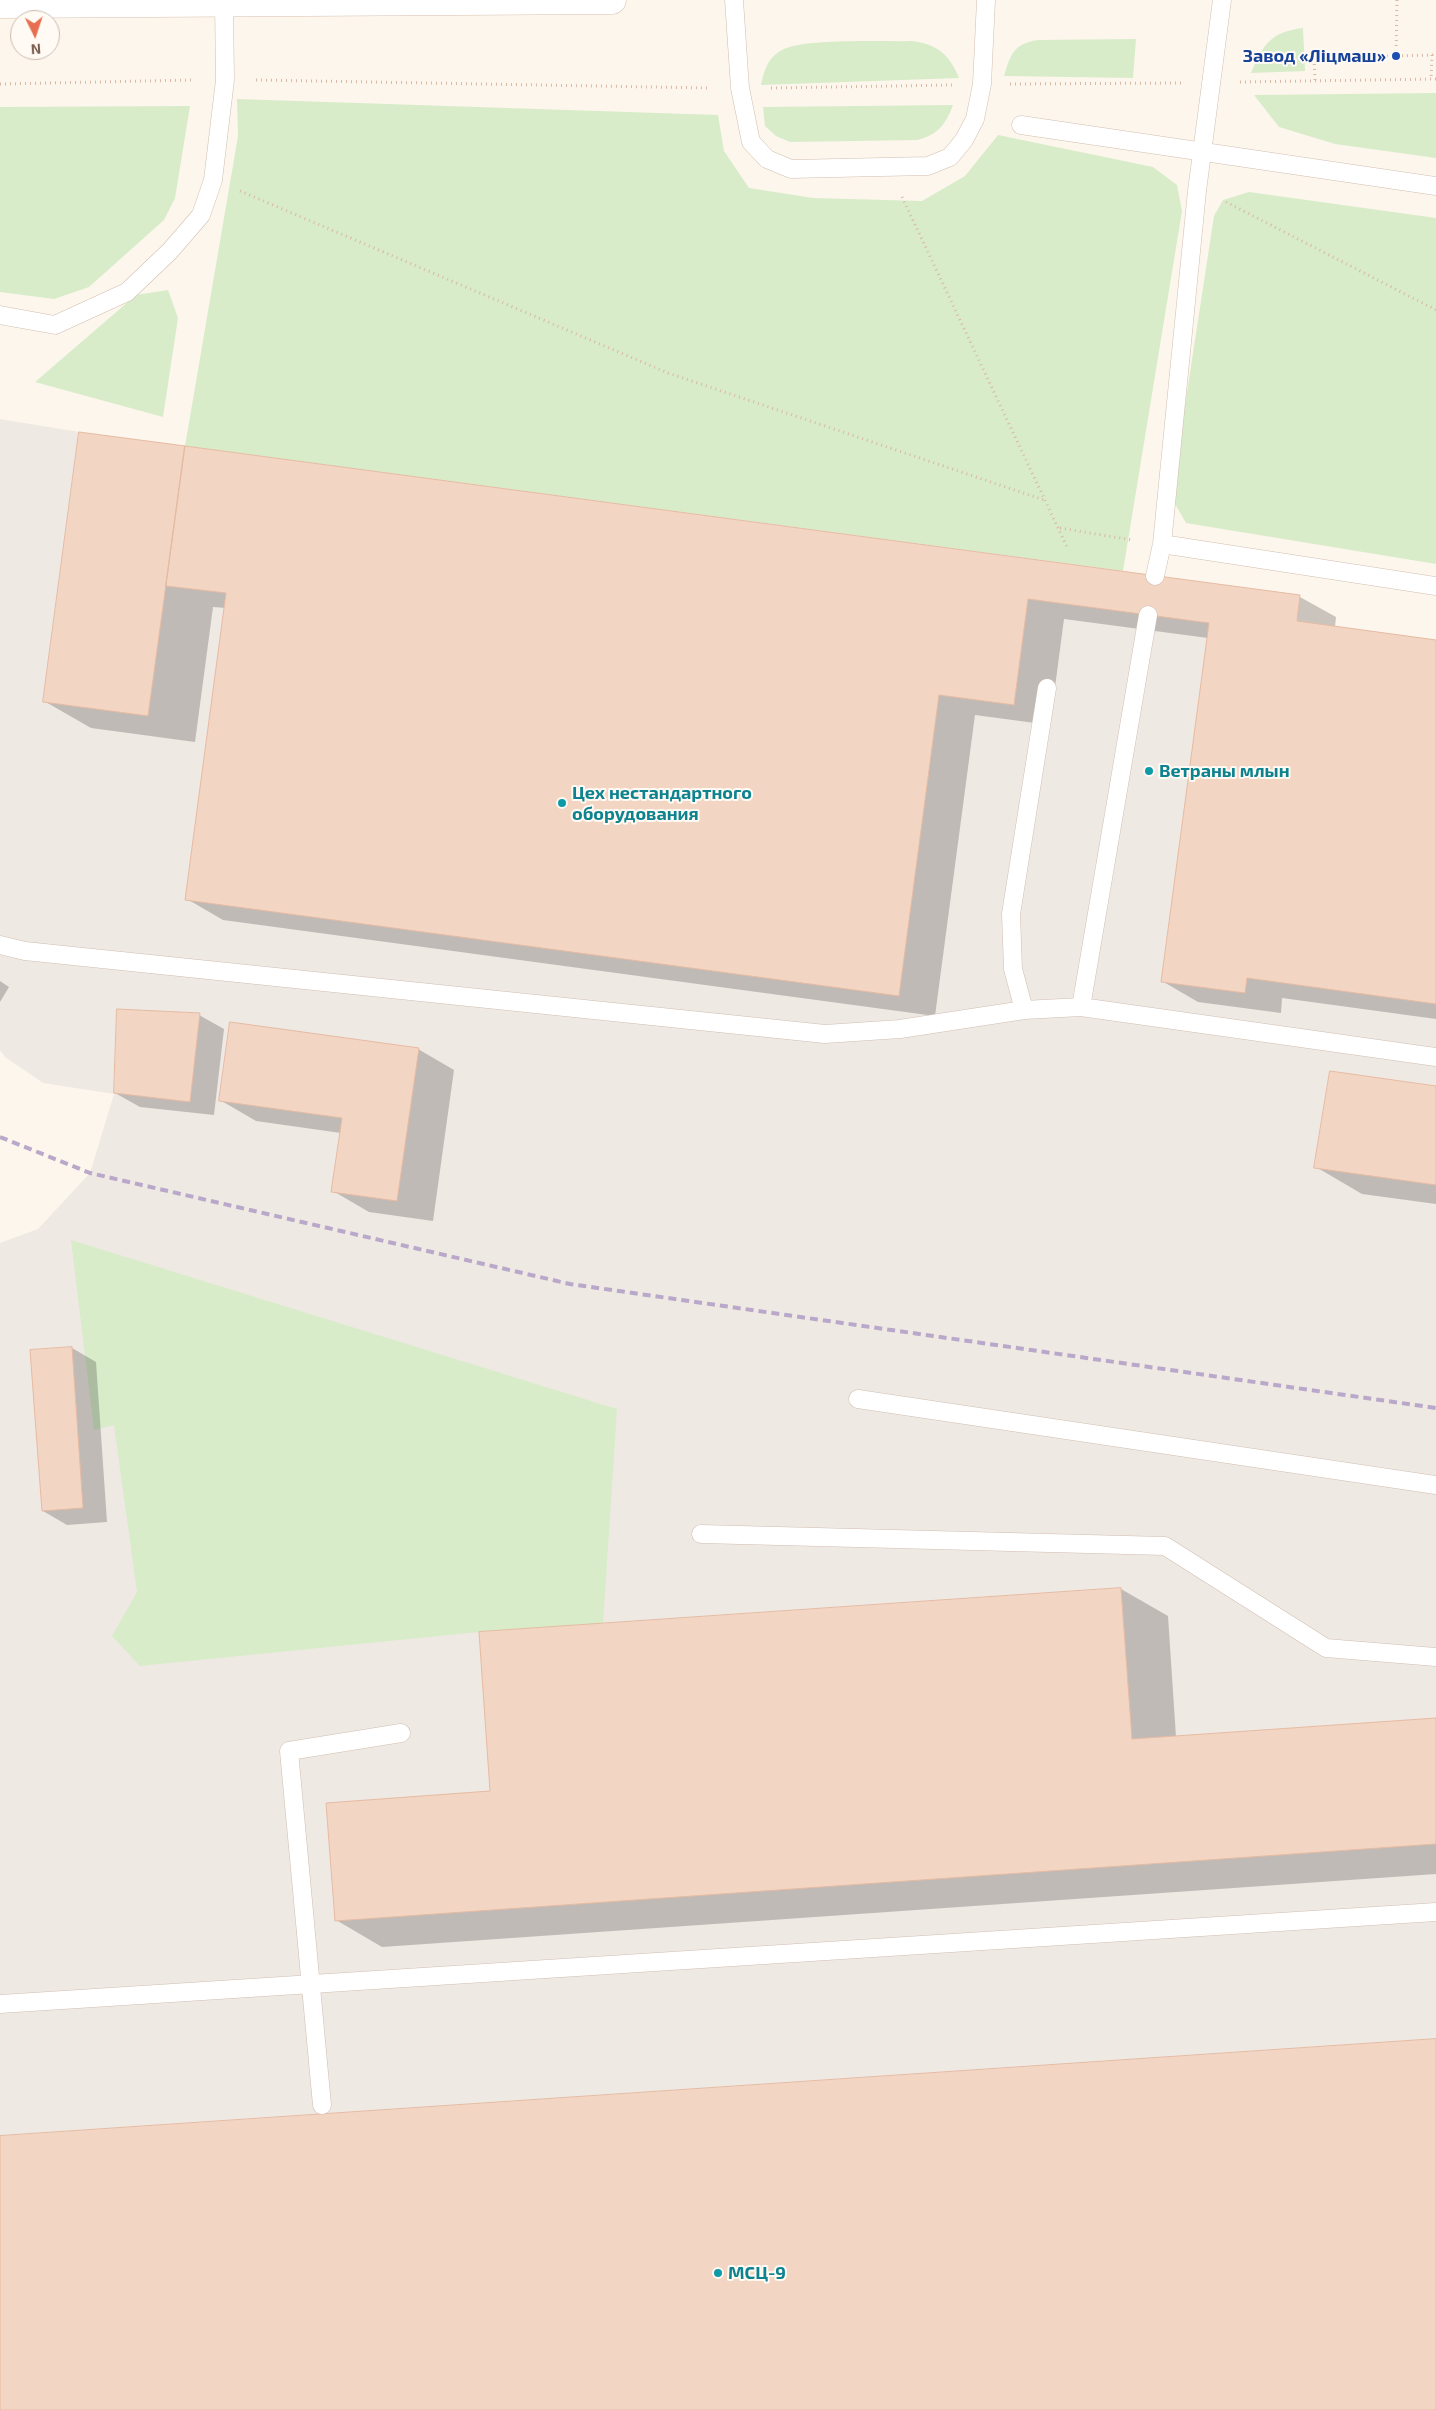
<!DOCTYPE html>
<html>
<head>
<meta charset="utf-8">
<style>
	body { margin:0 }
	#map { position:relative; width:1436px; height:2410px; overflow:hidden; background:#fdf6ec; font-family:"Exo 2",sans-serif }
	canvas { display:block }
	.north { position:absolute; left:10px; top:10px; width:50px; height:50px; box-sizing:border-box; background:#fffaf3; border:1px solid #cabbb1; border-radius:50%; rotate:176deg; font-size:14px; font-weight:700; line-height:20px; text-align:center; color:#7a5c4d }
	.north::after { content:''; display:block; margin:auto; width:18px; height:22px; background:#e76f51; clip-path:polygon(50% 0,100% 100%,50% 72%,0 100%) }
</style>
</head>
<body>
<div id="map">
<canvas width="1436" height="2410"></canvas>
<div class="north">N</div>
</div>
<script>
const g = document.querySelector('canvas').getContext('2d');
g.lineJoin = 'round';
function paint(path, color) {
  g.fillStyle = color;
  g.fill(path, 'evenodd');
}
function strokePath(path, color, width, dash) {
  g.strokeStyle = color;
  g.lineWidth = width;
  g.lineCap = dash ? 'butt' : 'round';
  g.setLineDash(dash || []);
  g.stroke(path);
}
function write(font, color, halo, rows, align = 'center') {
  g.font = font + ' "Exo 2",sans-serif';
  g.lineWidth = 4;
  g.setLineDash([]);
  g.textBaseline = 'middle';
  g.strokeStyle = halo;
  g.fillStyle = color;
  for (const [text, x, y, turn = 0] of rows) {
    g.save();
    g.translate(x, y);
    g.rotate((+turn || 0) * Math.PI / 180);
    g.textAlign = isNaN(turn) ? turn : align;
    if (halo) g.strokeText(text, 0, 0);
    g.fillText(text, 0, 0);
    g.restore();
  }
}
const industrial = new Path2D(`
	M0,419L79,432L1300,595L1297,621L1436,640V2410H0V1243L38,1229L90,1173L114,1094L43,1083L5,1057L0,1050Z`);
const green = new Path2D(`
	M1303,28L1305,71L1251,73C1263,45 1270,32 1303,28Z
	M1136,39L1133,78L1004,76C1011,54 1013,44 1038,40Z
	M912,41C937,44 950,55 959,78L761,85C764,71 768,57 782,50C805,38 882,42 912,41Z
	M1436,93V158L1335,144L1279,127L1254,95Z
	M237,99L718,115L724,151L749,188L813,198L922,201L965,176L998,135L1153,167L1177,185L1182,211L1123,571L185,446L238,136Z
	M953,105C946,124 938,135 917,140L790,142L776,136L765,126L763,107Z
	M190,106L175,198L164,220L89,287L54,299L0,292V107Z
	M1249,192L1436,218V564L1186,523L1171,497L1214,216L1223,200Z
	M168,290L178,318L163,417L35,382L136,295Z
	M71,1240L617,1409L603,1624L479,1632L140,1666L112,1636L137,1592L114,1425L94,1430Z`);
const shadow = new Path2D(`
	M80,433L1300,597L1336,617L1335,627L1436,641V1019L1282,998L1281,1013L1198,1002L1162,981L1208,638L1064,619L1050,725L975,715L935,1016L223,920L187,899L226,608L213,607L195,742L91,728L44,701Z
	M0,981L9,987L0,1002Z
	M199,1015L224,1029L214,1115L140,1107L115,1093Z
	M418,1049L454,1070L433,1221L369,1212L333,1191L341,1133L256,1121L220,1100Z
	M1436,1087V1204L1362,1194L1316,1167Z
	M72,1348L96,1362L107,1522L67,1525L43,1511Z
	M1121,1589L1168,1616L1176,1737L1436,1719V1874L382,1947L336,1920L491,1792Z`);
const building = new Path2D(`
	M79,432L185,446L148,716L43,702Z
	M185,446L1300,595L1297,621L1436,640V1004L1247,978L1245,993L1161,982L1209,623L1028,599L1014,705L939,695L899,996L185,900L226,593L166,586Z
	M117,1009L200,1013L190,1102L114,1093Z
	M230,1022L419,1048L397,1201L331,1192L342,1118L219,1101Z
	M1330,1071L1436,1086V1185L1314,1168Z
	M72,1347L83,1508L42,1511L30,1350Z
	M1121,1588L1132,1739L1436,1718V1844L335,1921L326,1803L490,1791L479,1632Z
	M1436,2039V2410H0V2136Z`);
const path = new Path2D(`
	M1396,56L1397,0
	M256,80L709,88
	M1315,80L1314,58L1432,55L1431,79
	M1240,82L1436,79
	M0,84L194,80
	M1010,84L1182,83
	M771,88L952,85
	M240,191L668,373L1044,500
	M902,197L1067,547
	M1226,202L1436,310
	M1060,528L1132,540`);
const lane = new Path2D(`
	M734,0L740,88L751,142L767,159L791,169L928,166L950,157L964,140L975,119L982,84L986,0
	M1021,125L1436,186
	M0,315L55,325L127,292L170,251L201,215L213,180L225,80L224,3
	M1162,544L1436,586
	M1155,576L1162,544L1197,191L1222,0
	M0,945L25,951L825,1034L900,1029L1024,1010L1081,1007L1436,1057
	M1081,1007L1148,615
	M1024,1010L1013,969L1011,914L1047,688
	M858,1399L1436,1485
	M701,1534L1165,1546L1326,1648L1436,1657
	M0,2004L1436,1912
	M322,2105L289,1751L401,1733`);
const secondary = new Path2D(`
	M0,4L612,0`);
const rail = new Path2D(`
	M0,1137L90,1173L570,1284L1436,1408`);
const markers = [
	[1396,56,5,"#1a4fb4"],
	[1149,771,5,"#0f9aa8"],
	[562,803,5,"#0f9aa8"],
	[718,2273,5,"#0f9aa8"]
];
const transitNames = [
	["Завод «Ліцмаш»",1386,56]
];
const cultureNames = [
	["Ветраны млын",1159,771],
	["Цех нестандартного",572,793],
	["оборудования",572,814],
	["МСЦ-9",728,2273]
];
paint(industrial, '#efe9e4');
paint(green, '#d8ecc9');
paint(shadow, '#0003');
paint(building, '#f3d5c3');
strokePath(building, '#e6bba3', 1);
strokePath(lane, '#d1beb0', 19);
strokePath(secondary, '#d6c0b0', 29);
strokePath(path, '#d9b8a5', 3, [1, 4]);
strokePath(lane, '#fff', 18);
strokePath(secondary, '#fff', 28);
strokePath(rail, '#b9a8c9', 4, [8, 5]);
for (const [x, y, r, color] of markers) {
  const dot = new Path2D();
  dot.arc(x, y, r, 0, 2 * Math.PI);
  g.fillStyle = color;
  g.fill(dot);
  strokePath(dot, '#fffaf3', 2);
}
write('bold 18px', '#164399', '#fffaf3', transitNames, 'right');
write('bold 18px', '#0d838f', '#fffaf3', cultureNames, 'left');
</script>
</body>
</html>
